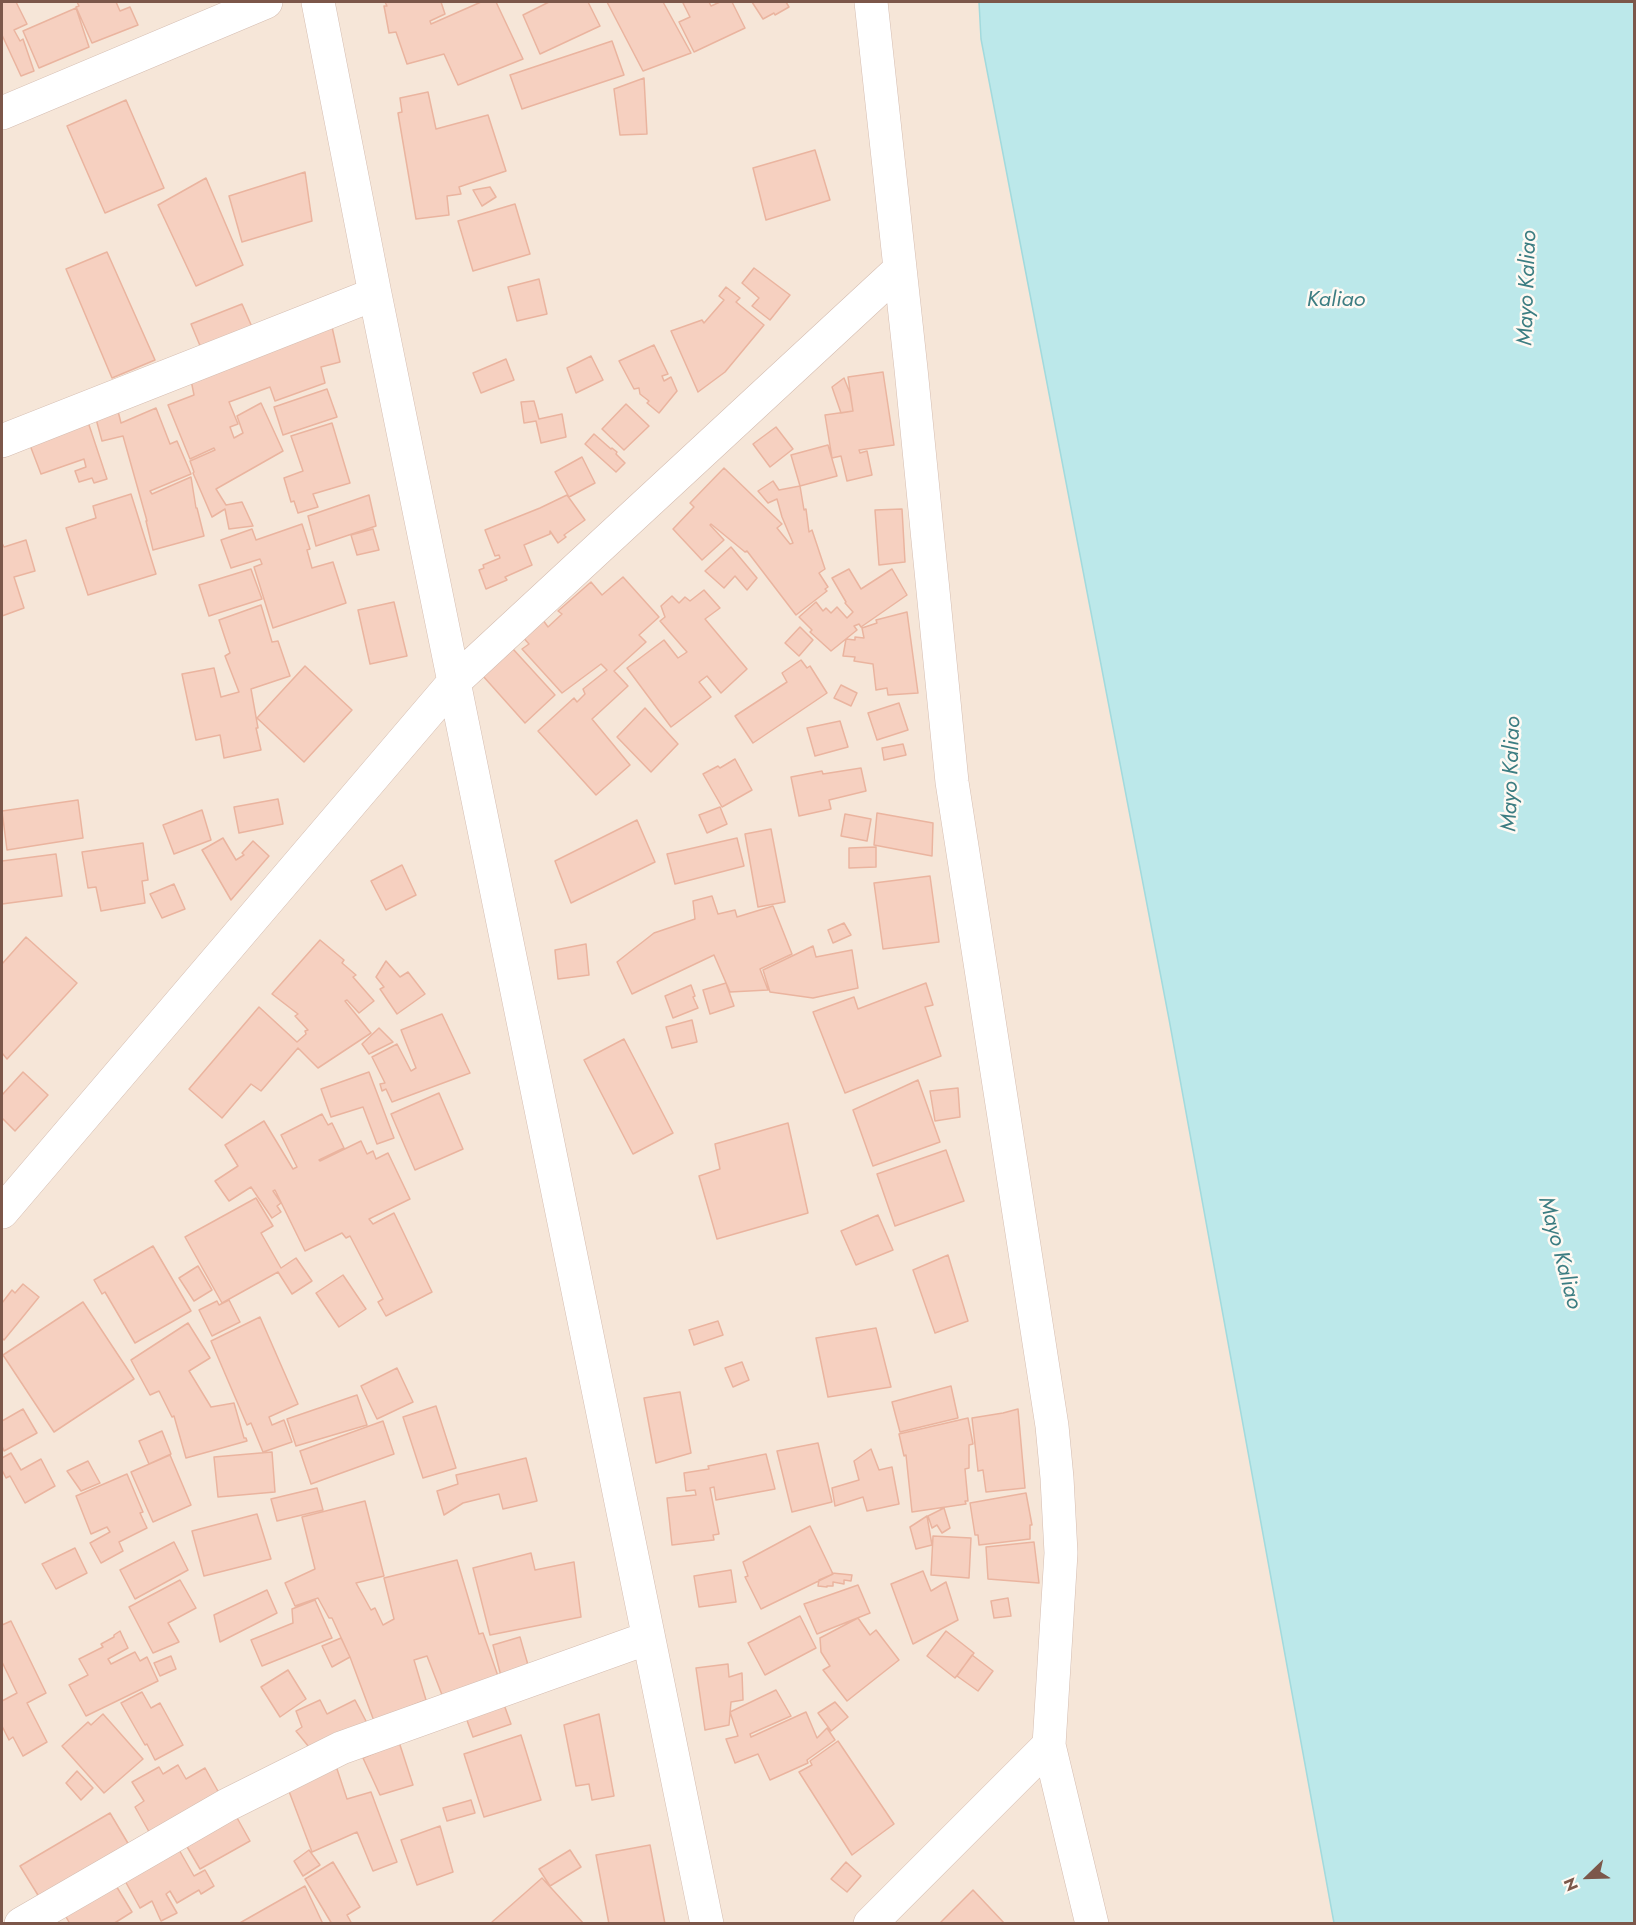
<!DOCTYPE html>
<html>
<head>
<meta charset="utf-8">
<style>
	body { margin:0 }
	#map { position:relative; width:1636px; height:1925px; overflow:hidden; background:#fef4eb; font-family:Jost,sans-serif }
	canvas { display:block }
	.frame { position:absolute; inset:0; border:3px solid #7c574a; pointer-events:none }
	.north { position:absolute; left:1558px; top:1847px; width:60px; height:60px; -webkit-text-stroke:4px #fff9f3; paint-order:stroke; rotate:247deg; font-size:16px; font-weight:700; line-height:24px; text-align:center; color:#7c574a }
	.north::after { content:''; display:block; margin:auto; width:21px; height:27px; background:#7c574a; clip-path:polygon(50% 0,100% 100%,50% 72%,0 100%) }
</style>
</head>
<body>
<div id="map">
<canvas width="1636" height="1925"></canvas>
<div class="frame"></div>
<div class="north">N</div>
</div>
<script>
const g = document.querySelector('canvas').getContext('2d');
g.lineJoin = 'round';
function paint(path, color) {
  g.fillStyle = color;
  g.fill(path, 'evenodd');
}
function strokePath(path, color, width, dash) {
  g.strokeStyle = color;
  g.lineWidth = width;
  g.lineCap = dash ? 'butt' : 'round';
  g.setLineDash(dash || []);
  g.stroke(path);
}
function write(font, color, halo, rows, align = 'center') {
  g.font = font + ' Jost,sans-serif';
  g.lineWidth = 5;
  g.setLineDash([]);
  g.textBaseline = 'middle';
  g.strokeStyle = halo;
  g.fillStyle = color;
  for (const [text, x, y, turn = 0] of rows) {
    g.save();
    g.translate(x, y);
    g.rotate((+turn || 0) * Math.PI / 180);
    g.textAlign = isNaN(turn) ? turn : align;
    if (halo) g.strokeText(text, 0, 0);
    g.fillText(text, 0, 0);
    g.restore();
  }
}
const residential = new Path2D(`
	M2,2H979L981,39L1169,1019L1334,1923L2,1924Z`);
const water = new Path2D(`
	M979,2H1634V1923H1334L1169,1019L981,39Z`);
const building = new Path2D(`
	M2,2H16L27,24L14,30L20,41L23,39L34,71L21,76L2,35Z
	M77,2H116L120,11L130,7L138,25L92,43L76,7L79,6Z
	M385,2H441L445,14L430,21L431,24L481,2H496L523,59L458,85L444,54L407,64L396,32L389,33L384,6H387Z
	M549,2H588L600,26L540,54L523,15Z
	M607,2H663L691,53L643,71Z
	M685,2H709L711,6L720,2H732L745,28L694,52L679,22L690,17L683,3Z
	M752,2H786L789,7L775,15L774,13L763,19Z
	M76,8L89,47L39,68L23,31Z
	M612,41L624,75L522,109L510,75Z
	M644,78L647,134L620,135L614,89Z
	M428,92L436,129L488,115L506,171L459,187L461,194L447,196L449,215L416,219L398,113L402,112L400,98Z
	M126,100L164,188L105,213L67,126Z
	M815,150L830,200L766,220L753,168Z
	M305,172L312,221L242,242L229,196Z
	M206,178L243,265L196,286L158,205Z
	M490,187L496,197L482,206L473,190Z
	M515,204L530,254L473,271L458,221Z
	M107,252L155,360L112,378L66,269Z
	M754,268L790,295L770,320L752,306L759,298L742,283Z
	M539,279L547,314L517,321L508,287Z
	M726,287L740,298L736,302L764,325L725,372L698,392L671,331L702,320L704,323L724,300L719,296Z
	M242,304L252,327L201,348L191,324Z
	M332,327L340,362L321,367L325,383L275,401L270,387L229,402L238,424L230,427L234,438L243,433L237,416L261,403L283,451L216,489L226,505L242,502L253,526L229,529L225,509L212,517L193,473L194,472L190,461L215,450L214,448L190,459L168,405L194,395L191,380Z
	M654,345L668,374L662,376L664,381L671,377L677,391L659,413L647,403L649,401L640,394L639,388L634,389L619,361Z
	M591,356L603,380L576,393L567,368Z
	M506,359L514,380L481,393L473,373Z
	M883,372L894,445L859,450L860,453L867,451L872,475L847,481L841,456L832,458L825,415L853,411L848,377Z
	M844,378L850,393L853,411L841,413L832,387Z
	M327,389L337,417L283,435L274,407Z
	M534,401L539,419L562,414L566,437L541,443L536,421L524,423L521,402Z
	M626,404L649,426L624,450L602,429Z
	M156,408L170,444L177,441L191,474L150,491L152,494L191,477L196,508H197L204,536L153,550L146,521H147L123,436L102,441L96,419L118,411L121,423Z
	M87,419L107,479L94,483L92,478L79,482L75,471L86,467L84,459L41,474L28,440Z
	M332,423L350,483L313,494L318,507L298,513L294,501L291,502L284,478L303,471L291,436Z
	M776,427L793,449L770,467L753,444Z
	M594,434L611,449L612,448L617,452L616,454L625,463L616,472L585,444Z
	M828,445L837,476L800,486L791,455Z
	M582,457L595,483L569,497L555,472Z
	M724,468L782,524L777,528L790,544L793,543L782,517L777,499L768,503L758,491L773,481L779,490L800,486L804,510L806,509L809,532L812,530L825,569L819,573L828,587L825,589L827,591L796,615L747,551L745,552L711,524L710,525L724,540L702,560L673,529L694,507L690,503Z
	M131,494L156,574L88,595L66,528L96,518L93,506Z
	M369,495L376,526L316,546L308,516Z
	M567,495L585,520L564,535L566,537L558,543L550,531V534L524,545L532,565L505,577L507,580L486,589L479,570L484,568L483,565L500,558L499,555L495,556L485,530L540,508Z
	M902,509L905,562L879,565L875,510Z
	M302,524L310,549L307,550L312,568L333,562L346,603L273,628L254,567L262,564L260,559L231,568L221,540L252,529L256,540Z
	M373,529L379,550L357,555L351,535Z
	M26,540L35,571L14,577L24,608L2,616V543L4,547Z
	M731,547L757,578L747,590L735,576L724,588L705,571Z
	M251,569L262,599L209,616L199,585Z
	M849,569L861,589L892,569L907,595L861,627L859,624L854,626L857,630L831,651L810,632L812,630L799,617L816,602L823,611L826,608L831,613L837,607L847,618L853,612L845,603L846,602L832,578Z
	M623,577L659,617L639,635L646,642L614,671L628,686L592,719L630,765L596,795L538,731L574,698L577,702L585,694L583,689L607,670L601,664L562,693L522,649L529,644L520,634L540,616L548,627L562,614L558,611L591,582L602,595Z
	M704,590L720,608L705,619L747,669L721,693L707,676L699,682L711,697L671,727L627,668L664,640L678,658L687,652L660,621L665,617L661,606L672,596L679,603L685,597L690,601Z
	M394,602L407,656L370,664L358,610Z
	M261,605L272,642L278,641L290,676L251,689L258,728H256L261,750L224,758L220,735L196,740L182,674L214,668L221,697L239,692L225,656L230,653L219,620Z
	M907,612L918,693L888,695L887,688L876,690L873,664L854,661L855,657L843,656L846,639L855,640V637L864,638L862,628L877,623L876,620Z
	M800,627L813,640L799,656L785,643Z
	M513,649L555,695L525,723L483,676Z
	M801,660L807,668L810,666L827,693L753,743L735,716L787,682L782,673Z
	M305,666L352,710L304,762L257,718Z
	M841,685L857,693L851,706L834,698Z
	M899,703L908,730L877,740L868,713Z
	M645,708L678,744L651,772L617,737Z
	M840,721L848,747L815,756L807,728Z
	M903,744L906,755L884,760L882,748Z
	M735,759L752,790L722,807L703,774L718,766L720,768Z
	M861,768L866,791L829,800L831,809L799,816L791,777L822,771L823,774Z
	M278,799L283,824L239,833L234,807Z
	M78,800L83,838L7,850L2,811Z
	M720,807L727,824L707,833L699,815Z
	M202,810L211,840L174,854L163,825Z
	M877,813L933,823L932,856L874,845Z
	M845,814L871,819L867,841L841,836Z
	M637,820L655,862L571,903L555,861Z
	M771,829L785,902L758,907L745,834Z
	M223,838L236,860L244,855L242,853L253,841L269,856L231,900L202,850Z
	M737,838L744,866L675,884L667,854Z
	M143,843L148,880L142,881L145,903L101,911L96,887L88,888L82,852Z
	M876,847V867L849,868V848Z
	M56,854L62,896L2,904V861Z
	M402,865L416,895L386,910L371,881Z
	M930,876L939,942L883,949L874,883Z
	M174,884L185,909L162,918L150,894Z
	M712,896L718,914L735,910L737,917L773,906L792,954L760,969L768,990L730,992L714,955L632,994L617,962L654,933L695,919L693,901Z
	M844,923L851,935L833,943L828,930Z
	M26,937L77,983L7,1059L2,1053V964Z
	M320,940L344,960L342,963L356,975L353,977L374,1001L359,1013L347,1000L345,1001L371,1033L318,1068L298,1048L261,1091L251,1084L222,1118L189,1089L259,1007L297,1042L306,1034L305,1031L308,1030L295,1016L298,1014L272,994Z
	M586,944L589,975L558,979L555,950Z
	M813,946L816,957L852,950L858,988L813,998L770,992L763,970Z
	M386,961L400,977L408,972L425,994L397,1014L380,989L384,987L376,977Z
	M726,983L734,1006L710,1014L703,990Z
	M926,983L933,1005L925,1007L941,1056L845,1093L813,1012L854,997L858,1009Z
	M691,985L695,996L693,997L698,1008L673,1018L665,996Z
	M442,1014L470,1073L392,1102L386,1089L382,1091L380,1084L385,1083L372,1057L397,1044L411,1071L416,1068L401,1030Z
	M692,1020L697,1042L672,1048L666,1027Z
	M379,1028L393,1042L369,1054L362,1044Z
	M624,1039L673,1133L633,1154L584,1060Z
	M23,1072L48,1095L15,1131L2,1118V1095Z
	M369,1072L394,1138L377,1144L363,1107L331,1117L321,1089Z
	M918,1080L940,1142L873,1166L853,1110Z
	M958,1088L960,1117L935,1121L930,1091Z
	M439,1093L463,1149L415,1170L391,1114Z
	M322,1114L328,1125L332,1123L344,1148L319,1160L320,1161L361,1141L367,1154L373,1151L376,1159L388,1153L410,1199L369,1219L373,1224L394,1213L432,1292L386,1316L378,1302L383,1299L350,1236L346,1238L342,1233L305,1251L275,1190L273,1191L281,1203L277,1206L281,1212L272,1218L251,1187L229,1201L215,1181L238,1166L225,1145L264,1121L293,1169L297,1167L281,1135Z
	M788,1123L808,1213L717,1239L699,1176L720,1169L715,1144Z
	M946,1150L964,1201L895,1226L877,1174Z
	M256,1198L273,1226L261,1233L281,1268L296,1258L312,1281L292,1294L278,1272L222,1303L185,1237Z
	M878,1215L893,1250L856,1265L841,1231Z
	M153,1246L191,1311L135,1343L105,1292L102,1294L94,1280Z
	M948,1255L968,1321L935,1333L913,1270Z
	M198,1266L212,1290L194,1301L179,1278Z
	M343,1275L366,1309L339,1327L316,1293Z
	M23,1284L39,1297L4,1340L2,1338V1303L12,1290L15,1293Z
	M229,1300L240,1322L212,1336L199,1310L217,1301L219,1305Z
	M83,1302L134,1379L54,1432L3,1355Z
	M260,1317L298,1404L269,1417L272,1425L284,1420L292,1442L263,1452L251,1423L247,1425L211,1341Z
	M718,1321L723,1335L694,1345L689,1330Z
	M188,1323L210,1358L189,1371L211,1407L234,1403L244,1438H246L247,1441L186,1458L174,1416L172,1417L159,1391L150,1395L131,1360Z
	M876,1328L891,1387L828,1397L816,1338Z
	M742,1362L749,1380L733,1387L725,1368Z
	M397,1368L413,1402L377,1419L361,1386Z
	M951,1386L958,1418L900,1432L892,1402Z
	M680,1392L691,1453L656,1463L644,1398Z
	M357,1395L367,1425L296,1446L287,1419Z
	M436,1406L456,1468L423,1478L403,1417Z
	M23,1409L37,1433L4,1451L2,1446V1421Z
	M1018,1409L1025,1488L986,1492L983,1470L978,1471L972,1418L1003,1413Z
	M968,1418L973,1444L969,1445V1468L965,1469L968,1501H965L966,1504L912,1512L906,1455L904,1456L899,1434Z
	M383,1421L394,1454L311,1484L300,1451Z
	M162,1431L171,1454L149,1464L139,1441Z
	M818,1443L832,1502L792,1512L777,1451Z
	M871,1449L879,1470L892,1467L899,1504L867,1511L863,1497L835,1506L832,1488L859,1480L854,1461Z
	M272,1452L275,1492L218,1497L214,1457Z
	M11,1453L21,1470L41,1459L55,1486L25,1503L10,1476L6,1478L2,1470V1458Z
	M766,1454L775,1489L716,1500L714,1487L710,1488L719,1534L713,1535L714,1540L672,1545L667,1498L696,1495L695,1490L686,1491L684,1473L709,1469L708,1466Z
	M170,1455L191,1505L153,1522L131,1472Z
	M526,1458L537,1501L503,1509L499,1494L463,1503L444,1515L437,1491L458,1484L456,1475Z
	M88,1461L100,1483L81,1491L67,1471Z
	M127,1474L143,1512L140,1513L147,1528L119,1542L123,1551L101,1563L90,1543L110,1532L107,1527L91,1534L76,1496Z
	M317,1488L323,1510L277,1521L271,1499Z
	M1026,1493L1032,1525H1030V1539L979,1545L978,1535H975L970,1503Z
	M365,1501L384,1576L356,1583L371,1610L375,1608L383,1625L394,1619L384,1578L457,1560L479,1634L483,1633L499,1679L444,1700L427,1656L414,1660L426,1700L374,1721L350,1657L332,1618H329L318,1598L295,1606L285,1583L315,1569L302,1517Z
	M944,1508L950,1528L942,1533L937,1525L932,1528L928,1516Z
	M257,1514L271,1559L204,1576L192,1531Z
	M927,1516L932,1545L916,1549L910,1527Z
	M810,1526L833,1574L761,1609L745,1577L748,1576L743,1562Z
	M933,1536L971,1538L969,1578L931,1575Z
	M174,1542L188,1570L135,1599L120,1570Z
	M1034,1542L1039,1583L988,1579L986,1547Z
	M75,1548L87,1573L56,1589L42,1564Z
	M531,1553L535,1570L574,1562L581,1617L490,1635L473,1568Z
	M731,1570L736,1602L699,1607L694,1576Z
	M923,1571L931,1591L946,1582L958,1620L913,1644L891,1584Z
	M832,1573L852,1575L851,1581L844,1580V1584L833,1582V1586H827V1587L818,1586L819,1580L833,1574Z
	M180,1580L196,1608L168,1623L179,1642L153,1653L129,1607Z
	M858,1585L870,1613L817,1634L804,1604Z
	M267,1590L277,1613L220,1642L214,1615Z
	M1008,1598L1011,1616L994,1618L991,1601Z
	M315,1600L332,1638L262,1666L251,1640L293,1623L292,1609Z
	M800,1616L816,1648L765,1675L748,1643Z
	M858,1618L870,1635L876,1630L899,1660L847,1701L823,1670L830,1666L821,1652L820,1638Z
	M11,1621L46,1693L27,1703L47,1742L23,1756L13,1737L9,1740L2,1726V1701L17,1693L2,1662V1625Z
	M120,1631L128,1648L108,1659L111,1664L135,1652L140,1661L147,1657L158,1681L86,1716L69,1685L88,1675L79,1659L103,1647L101,1644L114,1637V1635Z
	M946,1631L974,1653L955,1678L927,1656Z
	M520,1637L528,1665L501,1676L493,1645Z
	M341,1638L350,1657L332,1667L322,1646Z
	M972,1655L993,1671L978,1691L957,1676Z
	M171,1656L176,1669L160,1676L154,1663Z
	M728,1664L729,1677L742,1673L743,1700L731,1702L729,1725L705,1730L696,1668Z
	M288,1670L306,1699L280,1717L261,1687Z
	M776,1690L791,1716L750,1734L751,1737L806,1712L817,1738L827,1728L835,1740L807,1760L808,1763L770,1780L758,1754L735,1763L726,1739L738,1736L730,1712Z
	M142,1692L151,1708L160,1703L183,1745L155,1760L147,1744L145,1745L121,1703Z
	M502,1699L511,1724L473,1737L464,1712Z
	M320,1700L327,1714L355,1700L367,1723L313,1752L296,1731L302,1727L296,1711Z
	M835,1702L848,1717L831,1731L818,1713Z
	M103,1714L143,1759L104,1793L62,1746L88,1722L91,1725Z
	M599,1714L614,1796L592,1800L589,1784L576,1786L564,1725Z
	M521,1735L541,1800L484,1817L464,1754Z
	M838,1741L894,1824L852,1855L799,1772L812,1765L810,1761Z
	M399,1742L413,1785L380,1795L363,1758Z
	M335,1763L347,1799L371,1792L397,1862L373,1871L357,1832L312,1852L287,1786Z
	M178,1765L186,1779L205,1768L219,1793L152,1837L135,1807L144,1801L132,1782L159,1767L163,1774Z
	M77,1771L93,1788L81,1800L66,1783Z
	M471,1800L475,1813L447,1821L443,1808Z
	M110,1813L129,1845L41,1900L20,1866Z
	M236,1816L250,1841L200,1869L186,1845Z
	M440,1826L453,1872L417,1885L401,1840Z
	M650,1845L665,1924H609L596,1855Z
	M178,1848L194,1876L205,1870L214,1886L201,1894L199,1890L177,1903L170,1891L166,1894L177,1913L161,1921L152,1901L140,1908L124,1879Z
	M309,1850L320,1865L303,1876L294,1861Z
	M570,1850L581,1867L550,1886L539,1869Z
	M333,1862L360,1907L347,1915L352,1924H332L305,1879Z
	M846,1862L861,1876L847,1892L831,1879Z
	M542,1878L584,1924H493L492,1922Z
	M115,1884L132,1912L113,1924H70L65,1915Z
	M305,1886L323,1924H238Z
	M973,1890L1005,1924H939Z`);
const street = new Path2D(`
	M318,2L375,294L707,1924
	M871,2L911,369L952,782L1052,1426L1057,1478L1061,1553L1049,1745L1092,1924
	M2,113L266,2
	M2,441L375,294
	M2,1212L454,682L900,269
	M21,1924L227,1805L341,1748L648,1638
	M870,1924L1049,1745`);
const waterNames = [
	["Mayo Kaliao",1528,288,-88],
	["Kaliao",1336,301],
	["Mayo Kaliao",1512,774,-88],
	["Mayo Kaliao",1559,1253,75]
];
paint(residential, '#f6e6d8');
paint(water, '#bce8ea');
strokePath(water, '#a2dadd', 1.5);
paint(building, '#f6d0c0');
strokePath(building, '#eab49f', 1.5);
strokePath(street, '#d5bdb1', 34);
strokePath(street, '#fff', 33);
write('italic 22px', '#3c7d82', '#fff9f3', waterNames);
</script>
</body>
</html>
